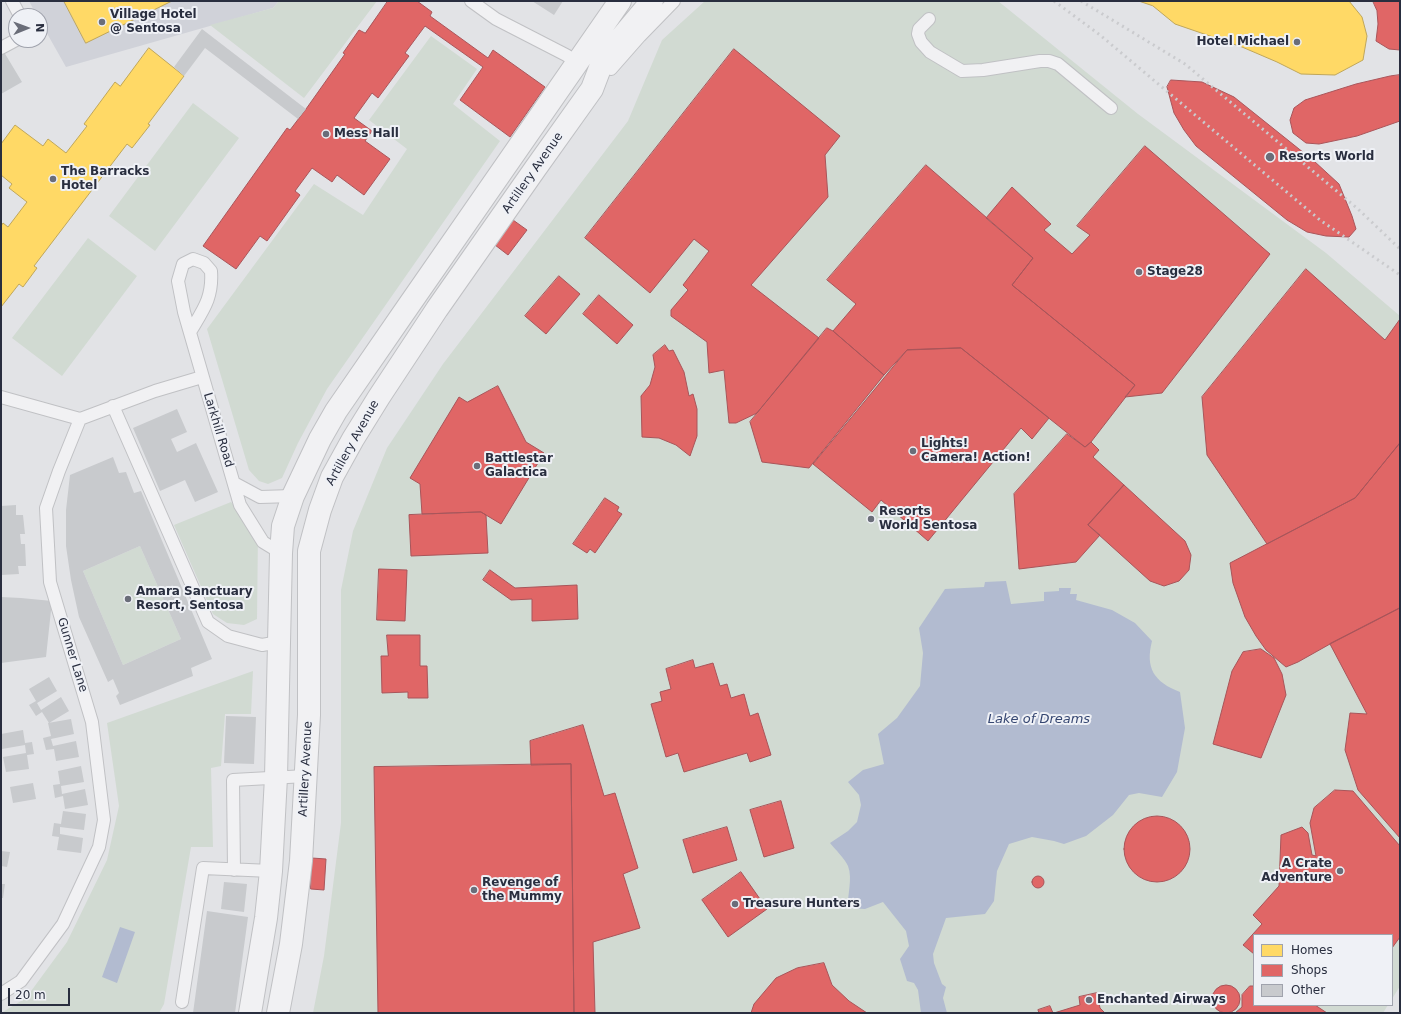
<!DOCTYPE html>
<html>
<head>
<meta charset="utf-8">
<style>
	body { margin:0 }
	#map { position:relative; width:1401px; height:1014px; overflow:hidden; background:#e2e3e6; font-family:"DejaVu Sans",sans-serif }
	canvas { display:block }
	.frame { position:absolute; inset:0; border:2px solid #292e3f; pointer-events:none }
	.legend { position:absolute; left:1253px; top:934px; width:140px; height:72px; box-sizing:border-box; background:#eff1f6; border:1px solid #a0a3ad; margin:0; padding:5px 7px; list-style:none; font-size:12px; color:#292e3f }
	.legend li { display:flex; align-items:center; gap:8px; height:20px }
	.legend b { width:20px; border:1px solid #a0a3ad }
	.north { position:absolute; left:8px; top:8px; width:40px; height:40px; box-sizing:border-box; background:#eff1f6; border:1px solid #a0a3ad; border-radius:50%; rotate:89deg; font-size:11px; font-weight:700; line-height:16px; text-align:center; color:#292e3f }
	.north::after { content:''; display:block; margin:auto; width:14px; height:18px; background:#6a6d79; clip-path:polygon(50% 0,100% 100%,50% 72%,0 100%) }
	.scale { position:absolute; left:8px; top:988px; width:62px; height:18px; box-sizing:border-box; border:2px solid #292e3f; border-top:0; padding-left:5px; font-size:12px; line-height:14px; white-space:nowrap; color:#292e3f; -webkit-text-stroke:3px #eff1f6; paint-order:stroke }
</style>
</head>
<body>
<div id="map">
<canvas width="1401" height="1014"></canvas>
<div class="frame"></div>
<ul class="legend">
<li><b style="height:11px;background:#ffd966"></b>Homes</li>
<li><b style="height:11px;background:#e06666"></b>Shops</li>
<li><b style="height:11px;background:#c8cacd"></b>Other</li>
</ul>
<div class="north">N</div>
<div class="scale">20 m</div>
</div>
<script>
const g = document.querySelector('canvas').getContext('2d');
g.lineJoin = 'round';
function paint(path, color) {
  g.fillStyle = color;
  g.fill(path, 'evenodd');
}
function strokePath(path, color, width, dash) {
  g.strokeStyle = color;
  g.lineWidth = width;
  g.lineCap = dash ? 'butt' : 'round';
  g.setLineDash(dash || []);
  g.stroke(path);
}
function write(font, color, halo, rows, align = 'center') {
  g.font = font + ' "DejaVu Sans",sans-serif';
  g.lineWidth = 4;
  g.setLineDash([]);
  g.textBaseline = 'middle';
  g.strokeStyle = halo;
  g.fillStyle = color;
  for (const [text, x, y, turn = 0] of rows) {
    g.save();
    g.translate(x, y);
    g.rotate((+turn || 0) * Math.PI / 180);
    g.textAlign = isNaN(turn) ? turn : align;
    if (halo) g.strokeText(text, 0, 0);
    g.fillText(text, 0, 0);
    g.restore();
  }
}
const built = new Path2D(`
	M29,1H279L273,8L66,67L40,21V16H37Z`);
const green = new Path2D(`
	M279,1H377L304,98L210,25L273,8Z
	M705,1H998L1138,114L1326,253L1400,316V986L1392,999V935H1254V1005H1388L1383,1013H313L324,956L341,823V590L353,531L387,448L443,364L628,121L662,40Z
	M431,36L477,69L453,104L500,141L327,389L298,443L282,478L268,484L259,481L249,470L207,329L314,184L363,215L407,149L369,120Z
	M193,103L239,138L155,251L109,216Z
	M88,238L137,276L62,376L12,338Z
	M231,502L258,532L257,619L244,625L227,623L213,614L174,525Z
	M140,546L181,639L123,665L83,571Z
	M253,671L251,714H225L221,766L211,768L213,847H191L164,1004L159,1013H1L26,998L67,942L107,860L119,806L107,723Z`);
const water = new Path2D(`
	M1006,581L1011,604L1044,601V592L1059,591V588H1071L1070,594H1077L1076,600L1112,610L1135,623L1152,641C1145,668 1154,682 1180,692L1185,728L1177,772L1162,797L1139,793L1129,795L1113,815L1086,836L1064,844L1054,841L1032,837L1009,844L997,871L994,901L985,914L946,918L933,954L934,963L942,984L946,987L943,998L947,1013H921L918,990L914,983L907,981L900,959L909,946L906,931L883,902L865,909L848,908C847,895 853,879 848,866C845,859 835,849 830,843L848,831L857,822L861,805L859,795L848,782L863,770L884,764L878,734L897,718L920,686L923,653L919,628L945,589L984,587L985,582Z
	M120,927L135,932L117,983L102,977Z`);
const homes = new Path2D(`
	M64,1H172L86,43Z
	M1139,1H1349L1362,17L1367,36L1363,60L1335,75L1301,74L1277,62L1242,47L1175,24L1153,6Z
	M149,48L184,76L148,124L150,125L132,148L127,144L34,266L37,268L23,287L19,284L1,307V226L3,223L8,227L27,202L9,188L12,184L1,175V144L15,125L43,146L48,139L66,153L87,126L84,124L115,82L120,86Z`);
const shops = new Path2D(`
	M388,1H417L432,12L430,16L488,58L493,50L545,87L510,137L460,100L483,67L425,26L405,53L409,56L378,98L372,93L354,118L372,131L365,141L390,159L364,195L337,175L332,182L312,168L295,191L300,195L267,241L260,236L236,269L203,246L287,128L290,130L306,109L345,54L343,53L359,30L365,33Z
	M1373,1H1400V50L1389,49L1376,41L1378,24L1377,11Z
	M734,49L840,136L825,155L828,197L751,285L819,338L757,413L736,423H729L724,370L709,373L707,342L671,316V310L688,290L683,285L709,251L694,239L650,293L585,238Z
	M1400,75V121L1357,136L1319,144L1306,143L1293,133L1290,120L1294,108L1305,100L1356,84L1390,76Z
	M1171,80L1202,82L1234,97L1314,161L1339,184L1352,216L1356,229L1349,237L1326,236L1307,232L1287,220L1196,146L1184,130L1174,113L1167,87Z
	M1145,146L1270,254L1162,393L1125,397L1135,385L1012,285L1033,258L986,218L1012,187L1051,224L1044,230L1072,254L1090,235L1077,226Z
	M926,165L1033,258L1012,285L1135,385L1091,442L1085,447L961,348L907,350L884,375L833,331L856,304L827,280Z
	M513,220L527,230L508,255L495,245Z
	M1306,269L1385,340L1400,319V443L1355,498L1267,544L1207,455L1202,397Z
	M559,276L580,294L546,334L525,316Z
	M599,295L633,325L617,344L583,314Z
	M827,328L833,331L884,375L809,468L762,462L750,422Z
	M665,345L669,351L673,350L684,372L689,396L693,394L697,409V436L690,456L676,445L659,438L642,437L641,396L650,385L655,367L653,355Z
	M961,348L1049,418L1032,439L1021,428L928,541L881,500L872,512L813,464L907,350Z
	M498,386L526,442L544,453L501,524L481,512L422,514L420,484L410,478L459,397L467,402Z
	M1067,434L1085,447L1091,442L1099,450L1093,457L1124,485L1088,525L1100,535L1076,562L1019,569L1014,494Z
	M1400,443V608L1330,644L1298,662L1286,667L1266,650L1256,636L1245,617L1233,583L1230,563L1355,498Z
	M1124,485L1185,541L1191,555L1189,570L1179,581L1164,586L1150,581L1088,525Z
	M605,498L619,507L617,511L622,514L595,553L590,549L587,553L573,544Z
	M481,512L486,515L488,553L411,556L409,515Z
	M379,569L407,570L405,621L377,620Z
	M490,570L515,588L577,585L578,619L532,621V599L511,600L483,580Z
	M1400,608V838L1358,790L1345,750L1350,713L1367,714L1330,644Z
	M387,635H420V666H427L428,698H408V692L382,693L381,656H388Z
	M1261,649L1274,658L1282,674L1286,695L1261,758L1213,744L1232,671L1243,652Z
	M693,660L695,668L713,663L720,686L727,684L731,698L744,694L750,716L758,713L771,755L750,762L747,753L684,772L678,753L666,757L651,704L662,701L660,692L671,689L666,669Z
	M583,725L604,796L615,793L638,868L623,874L640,928L593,942L595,1013H574L571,764L531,765L530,741Z
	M571,764L574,1013H378L374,767Z
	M1335,790L1353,791L1400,846V937L1392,948V935H1254V954L1243,945L1262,924L1253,915L1279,886L1281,835L1302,827L1308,833L1312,855L1316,856L1310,823L1314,808Z
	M781,801L794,848L764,857L750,810Z
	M1124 849a33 33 0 1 1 66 0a33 33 0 1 1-66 0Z
	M727,827L737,860L693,873L683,840Z
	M312,858L326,859L324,890L311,889Z
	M741,872L767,909L728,937L702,900Z
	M1032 882a6 6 0 1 1 12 0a6 6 0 1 1-12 0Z
	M824,963L832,985L849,1001L867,1013H751L754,1004L776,978L797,968Z
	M1212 999a14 14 0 1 1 28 0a14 14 0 1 1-28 0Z
	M1250,986H1254V1005H1315L1327,1013H1235L1242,1007V995Z
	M1097,993L1100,1008L1105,1013H1054L1080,1005L1079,997Z
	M1050,1006L1053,1013H1039L1038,1010Z`);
const building = new Path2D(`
	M532,1H563L554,15Z
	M202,29L306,109L298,119L205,48L184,76L174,67Z
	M4,52L22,82L1,94V54Z
	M177,409L187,432L171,439L177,452L196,443L218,492L195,502L185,480L160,491L133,428Z
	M113,457L119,473L126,472L134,493L141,491L212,659L191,668L193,676L120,705L116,696L119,693L113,679L108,682L79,617L71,580L66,546V510L70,475ZM140,546L181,639L123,665L83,571Z
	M16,505V515H23L25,534H20L21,544H25L26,566H18L19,574L1,575V506Z
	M1,597L21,598L52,601L46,657L1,663Z
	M49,677L57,691L37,703L41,710L61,697L69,711L49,723L42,712L36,716L29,705L36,701L29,689Z
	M226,716L256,717L254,764L224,763Z
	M71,719L74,734L51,739L53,746L76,741L79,757L56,761L54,749L46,750L43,738L51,736L48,723Z
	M23,730L25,743L32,742L34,754L27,755L29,769L6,772L3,757L26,753L25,745L2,749L1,734Z
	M81,766L84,782L61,786L62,794L85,789L88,805L65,809L63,796L55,798L53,785L60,784L58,771Z
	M33,783L36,799L13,803L10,787Z
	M63,811L86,814L84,830L60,827V834L83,838L81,853L57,850L59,837L52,836L54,823L61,824Z
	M1,851L10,852L7,867L1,866Z
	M224,882L247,884L244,912L221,909Z
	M1,884H5L3,898H1Z
	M207,911L248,917L235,1013H193Z`);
const service = new Path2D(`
	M12,1L20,16
	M471,1L496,19L566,55L577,62
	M929,19L919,29L918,34L921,42L930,52L962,71L983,70L1040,61H1049L1058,64L1111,108
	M1,48L16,40
	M611,69L640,36L674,1
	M190,332C203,310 213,298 211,271L204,263L193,259L183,264L178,281L184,312L240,505L263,542L281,553
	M1,397L80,419
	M113,406L208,622L228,636L262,645L279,642
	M234,483L260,497L293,496
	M234,870L233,780L306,776
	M1,994L21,981L63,924L99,847L104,820L92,722L50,582L46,508L59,471L80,419L155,391L202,377
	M182,1002L203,868L271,871`);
const tertiary = new Path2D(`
	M250,1013L266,918L271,871L276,777L281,553L283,526L293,496L320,439L336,411C430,274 525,138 620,1
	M278,1013L291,944L301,861L309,715V551L320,510L332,477L353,439L379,397L437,309L535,169L592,89L600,68L620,39L652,1`);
const rail = new Path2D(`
	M1054,1L1100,35L1320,220L1400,275
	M1081,1L1185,64L1358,209L1400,249`);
const markers = [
	[102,22,4,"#6a6d79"],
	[1297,42,4,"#6a6d79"],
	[326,134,4,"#6a6d79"],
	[1270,157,5,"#6a6d79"],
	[53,179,4,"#6a6d79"],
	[1139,272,4,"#6a6d79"],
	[913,451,4,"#6a6d79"],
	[477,466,4,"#6a6d79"],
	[871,519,4,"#6a6d79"],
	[128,599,4,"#6a6d79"],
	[1340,871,4,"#6a6d79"],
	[474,890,4,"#6a6d79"],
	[735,904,4,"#6a6d79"],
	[1089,1000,4,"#6a6d79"]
];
const poiNames = [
	["Village Hotel",110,15],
	["@ Sentosa",110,29],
	["Hotel Michael",1289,42,"right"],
	["Mess Hall",334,134],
	["Resorts World",1279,157],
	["The Barracks",61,172],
	["Hotel",61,186],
	["Stage28",1147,272],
	["Lights!",921,444],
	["Camera! Action!",921,458],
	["Battlestar",485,459],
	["Galactica",485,473],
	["Resorts",879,512],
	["World Sentosa",879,526],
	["Amara Sanctuary",136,592],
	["Resort, Sentosa",136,606],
	["A Crate",1332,864,"right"],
	["Adventure",1332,878,"right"],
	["Revenge of",482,883],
	["the Mummy",482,897],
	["Treasure Hunters",743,904],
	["Enchanted Airways",1097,1000]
];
const streetNames = [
	["Artillery Avenue",533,173,-55],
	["Larkhill Road",218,430,73],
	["Artillery Avenue",353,443,-61],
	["Gunner Lane",72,655,73],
	["Artillery Avenue",306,769,-87]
];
const waterNames = [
	["Lake of Dreams",1039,720]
];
paint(built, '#d0d2d9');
paint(green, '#d1dad2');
paint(water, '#b2bbd0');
paint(homes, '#ffd966');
strokePath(homes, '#bfa65a', 1);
paint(shops, '#e06666');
strokePath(shops, '#a9555a', 1);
paint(building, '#c8cacd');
strokePath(service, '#c0c1c4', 14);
strokePath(tertiary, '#c0c1c4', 24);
strokePath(service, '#f1f1f3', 12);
strokePath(tertiary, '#f1f1f3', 22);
strokePath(rail, '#cacbce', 3, [2, 4]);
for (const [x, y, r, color] of markers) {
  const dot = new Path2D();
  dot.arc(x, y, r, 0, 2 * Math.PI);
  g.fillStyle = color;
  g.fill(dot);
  strokePath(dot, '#eff1f6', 1.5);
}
write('bold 12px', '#292e3f', '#eff1f6', poiNames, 'left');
write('12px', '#292e3f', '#eff1f6', streetNames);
write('italic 13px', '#354671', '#eff1f6', waterNames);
</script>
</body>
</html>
